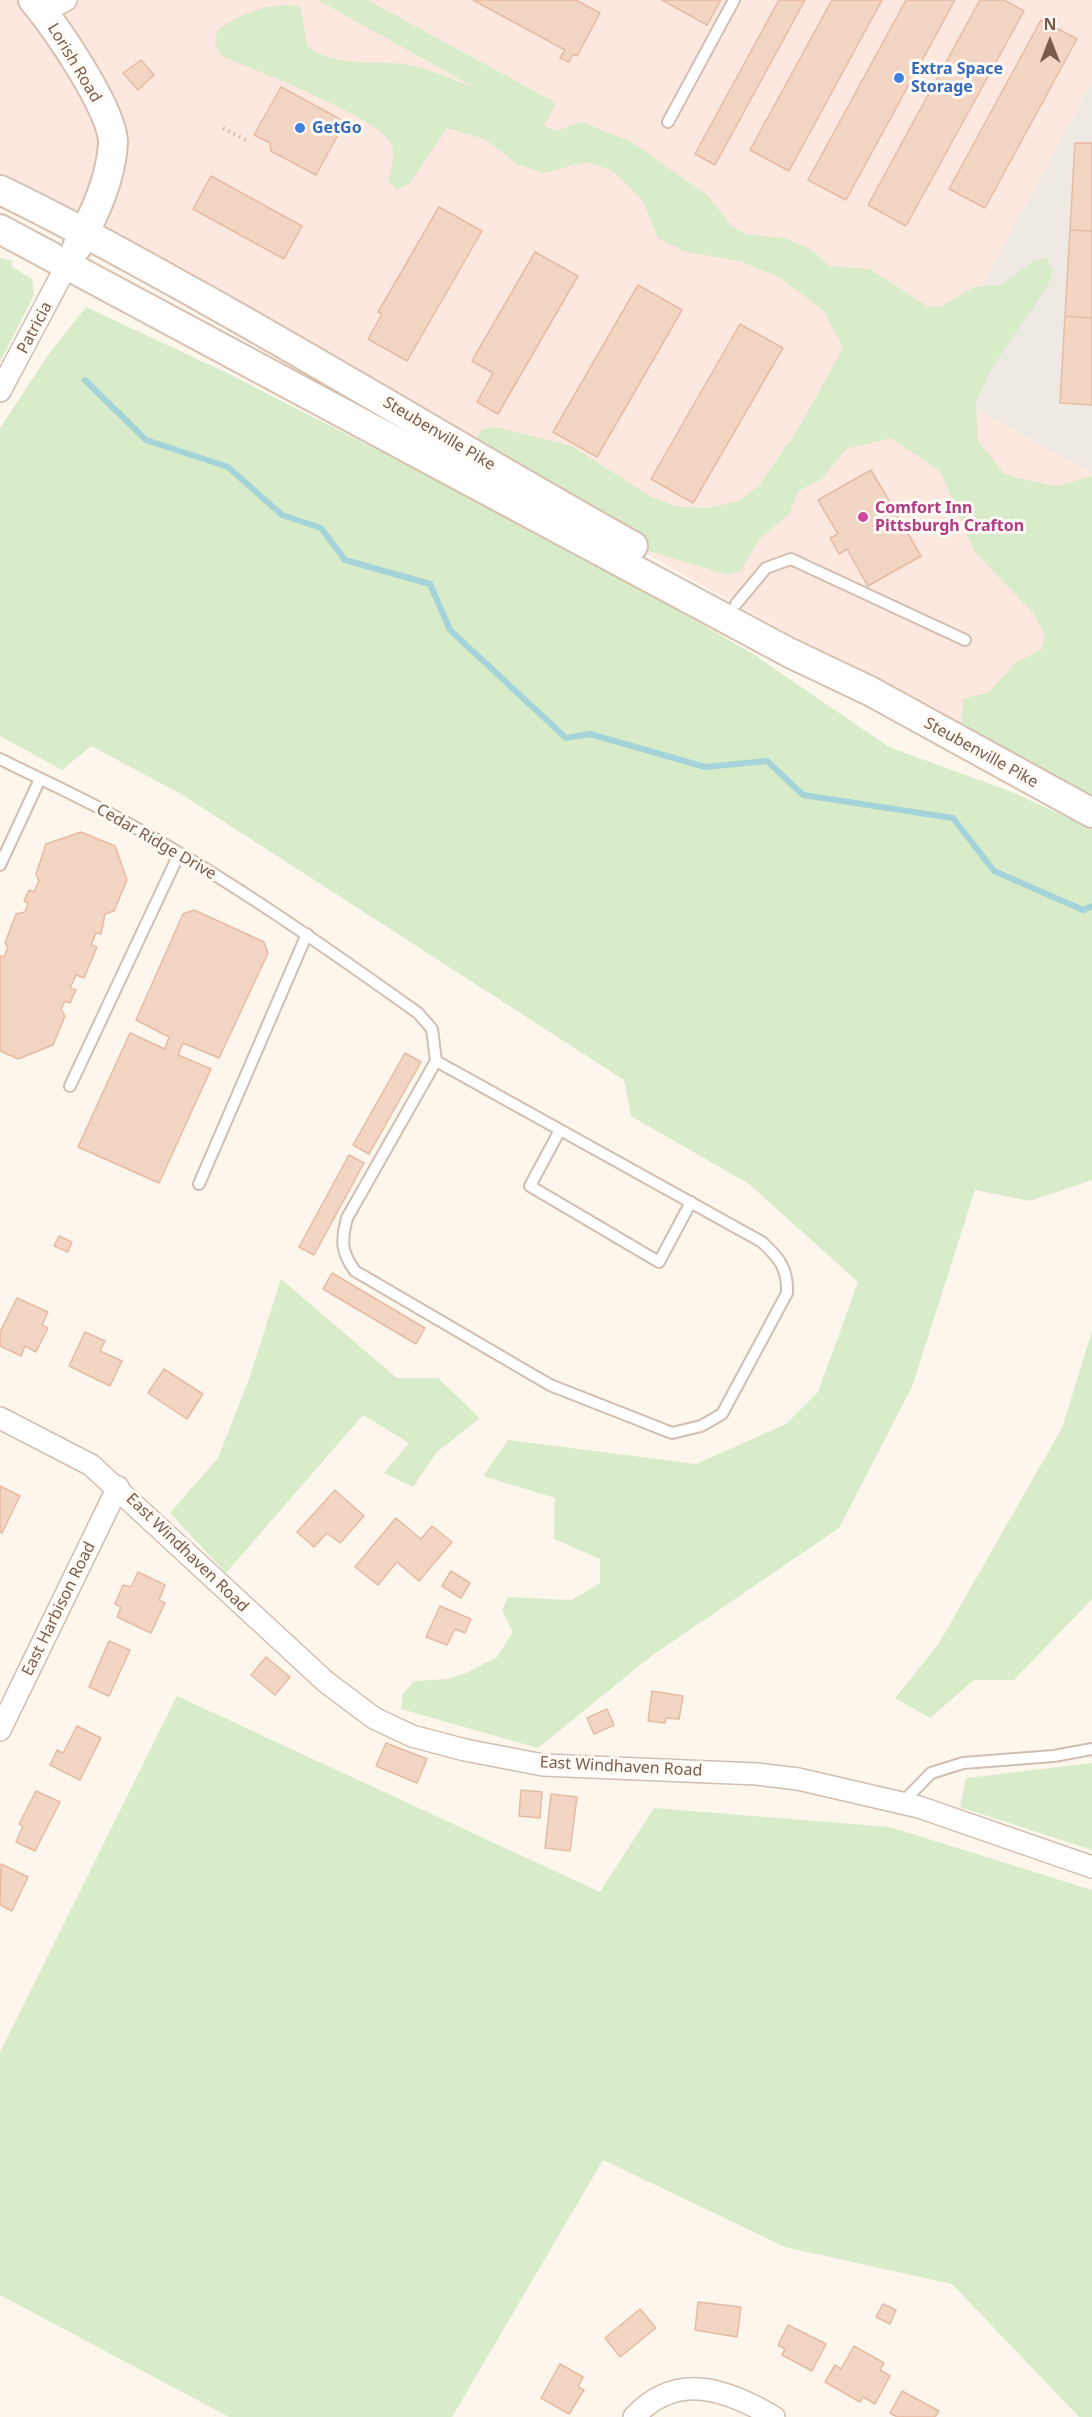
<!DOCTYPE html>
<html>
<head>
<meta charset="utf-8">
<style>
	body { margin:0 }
	#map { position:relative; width:1092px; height:2417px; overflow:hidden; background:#fdf6ec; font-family:"Noto Sans",sans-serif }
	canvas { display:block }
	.north { position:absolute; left:1020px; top:12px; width:60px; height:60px; -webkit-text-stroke:4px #fffaf3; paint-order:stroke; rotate:0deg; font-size:16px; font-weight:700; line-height:24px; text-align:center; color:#7a5c4d }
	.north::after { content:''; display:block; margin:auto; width:21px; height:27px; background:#7a5c4d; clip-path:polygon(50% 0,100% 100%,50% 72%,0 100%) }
</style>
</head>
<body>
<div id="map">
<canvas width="1092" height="2417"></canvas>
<div class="north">N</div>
</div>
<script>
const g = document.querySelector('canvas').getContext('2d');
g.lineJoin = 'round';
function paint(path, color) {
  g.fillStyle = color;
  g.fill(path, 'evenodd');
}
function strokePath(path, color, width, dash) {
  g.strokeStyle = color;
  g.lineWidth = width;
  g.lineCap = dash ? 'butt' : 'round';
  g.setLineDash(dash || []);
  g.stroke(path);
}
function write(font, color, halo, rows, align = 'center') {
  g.font = font + ' "Noto Sans",sans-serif';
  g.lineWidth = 6;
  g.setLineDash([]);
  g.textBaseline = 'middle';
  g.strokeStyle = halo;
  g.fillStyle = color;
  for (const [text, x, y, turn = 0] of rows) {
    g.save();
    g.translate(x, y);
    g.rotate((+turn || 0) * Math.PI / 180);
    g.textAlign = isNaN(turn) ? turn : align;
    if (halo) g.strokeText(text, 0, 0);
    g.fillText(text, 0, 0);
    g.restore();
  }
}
const commercial = new Path2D(`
	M0,0H1092V82L929,383L1092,473V637L1059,797L870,691L798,639L0,190Z`);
const industrial = new Path2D(`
	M1092,82V473L929,383Z`);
const green = new Path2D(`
	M318,0H368L556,103L544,126L556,131L581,122L630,141L707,195L732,226L745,234L785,238L810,249L830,266L870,269L927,306L940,307L974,287L1001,285L1034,261L1047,258L1053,271L1048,285L994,365L976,402L978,441L1004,473L1017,478L1057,486L1092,476V809L961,738L963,699L989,692L1016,662L1041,650L1045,637L1034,614L974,551L941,472L891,438L846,449L822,479L798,491L790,513L759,540L741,571L728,575L642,549L470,450L482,429L495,427L572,446L650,496L675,506L707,508L739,501L759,485L798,429L843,348L824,311L780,278L740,261L686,252L658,238L642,200L612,170L585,162L544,173L517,164L485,139L447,128L409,184L397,190L388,180C391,168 396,155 391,143C380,118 253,70 222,56L215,45L217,31C238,14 273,0 301,7L307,46C336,69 376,59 410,65C431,69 454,80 475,88Z
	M0,258L13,261L12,267L32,279L34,295L0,362Z
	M86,307L225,372L581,554L753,654L889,747L1012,792L1092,829V1180L1030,1201L975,1190L912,1387L839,1528L650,1657L538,1748L401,1709L403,1694L414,1681L448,1679L466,1673L497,1657L513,1632L502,1610L508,1597L572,1600L600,1583V1559L554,1539L555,1498L483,1476L508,1440L696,1464L786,1424L818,1392L858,1282L749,1184L631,1116L624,1080L181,794L91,746L62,770L0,736V428L51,351Z
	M281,1279L397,1378H438L480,1418L437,1452L413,1487L384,1473L409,1443L363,1415L226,1573L170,1513L218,1458L249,1379Z
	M1092,1331V1599L1014,1680H974L930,1718L895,1698L938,1645L1062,1428Z
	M177,1696L600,1892L654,1808L890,1827L1092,1890V2417H1079L952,2284L785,2247L603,2160L452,2417H229L0,2295V2052Z
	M1092,1763V1850L960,1807L966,1778Z`);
const stream = new Path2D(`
	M85,380L146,440L228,467L282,515L321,528L345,560L430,584L450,630L566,738L590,734L705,767L767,761L803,795L953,818L994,871L1083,910L1092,906`);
const building = new Path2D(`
	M473,0H576L600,13L577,56L573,54L569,62L560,58L565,50Z
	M662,0H721L707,25Z
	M779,0H805L715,165L695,154Z
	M832,0H882L789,171L750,150Z
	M906,0H955L846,200L808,180Z
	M980,0H1004L1024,11L906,226L868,205Z
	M1041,20L1077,39L985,208L949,189Z
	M141,60L154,75L138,90L123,73Z
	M281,87L345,122L316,175L271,151L270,143L254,135Z
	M1075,143H1092V231L1070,230Z
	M211,176L302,226L284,259L193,209Z
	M439,207L482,231L407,361L368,339L382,314L378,312Z
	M1070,230L1092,231V318L1065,316Z
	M535,252L578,276L498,414L477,402L493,373L472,361Z
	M638,285L682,310L597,457L553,432Z
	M1065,316L1092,318V405L1060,403Z
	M740,324L783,348L693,503L651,479Z
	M871,470L921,556L868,586L847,549L839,554L830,538L838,534L818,500Z
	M81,832L115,846L127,880L114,911L105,914L101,934L96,933L91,945L97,947L84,978L76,975L70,988L76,990L70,1003L65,1001L61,1009L65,1016L53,1045L18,1059L0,1051V956L4,957L8,947L5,943L16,914L25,912L28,903L24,901L29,890L34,892L39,881L36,874L46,844Z
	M194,910L264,942L268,953L219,1058L183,1043L178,1055L211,1069L159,1183L78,1147L130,1033L165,1049L169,1037L136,1020L183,914Z
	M405,1053L421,1062L369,1154L353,1145Z
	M349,1155L364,1163L314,1255L299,1247Z
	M59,1236L72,1242L68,1252L54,1246Z
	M332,1273L425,1328L416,1344L323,1289Z
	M17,1298L48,1312L42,1325L48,1328L36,1352L25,1346L21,1356L0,1346V1332Z
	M85,1332L105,1341L100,1351L122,1361L110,1386L69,1366Z
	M164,1369L203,1394L187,1419L148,1393Z
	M0,1486L20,1496L2,1533L0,1532Z
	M335,1490L364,1516L340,1543L327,1533L314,1547L297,1532Z
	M396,1518L421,1539L432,1526L452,1542L419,1581L397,1562L378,1585L355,1567Z
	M451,1571L470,1583L461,1598L442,1586Z
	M138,1572L165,1585L159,1600L165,1603L151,1633L117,1617L121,1607L115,1604L123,1585L131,1587Z
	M440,1606L471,1619L465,1633L455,1629L447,1645L426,1637Z
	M109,1641L130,1650L109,1696L89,1687Z
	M266,1657L290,1677L275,1695L251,1675Z
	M652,1691L683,1696L679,1719L666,1718L665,1723L648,1721Z
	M607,1709L614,1725L594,1734L587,1718Z
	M77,1726L101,1738L80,1780L50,1765L57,1750L63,1753Z
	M386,1743L427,1759L417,1783L376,1766Z
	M521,1790L542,1792L540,1818L519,1816Z
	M36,1791L60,1802L35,1851L16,1842L23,1826L19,1824Z
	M551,1794L577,1797L570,1851L545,1848Z
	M1,1864L28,1877L12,1911L0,1905Z
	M698,2302L741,2307L737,2337L695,2330Z
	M883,2304L896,2310L890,2324L876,2317Z
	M640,2309L656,2328L620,2357L605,2338Z
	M788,2325L826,2344L812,2371L782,2355L785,2349L778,2345Z
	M854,2346L884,2363L880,2370L890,2376L875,2404L863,2397L860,2402L825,2382L835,2365L841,2369Z
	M560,2364L583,2377L578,2387L584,2390L569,2414L541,2398Z
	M902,2391L939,2411L935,2417H897L890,2413Z`);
const path = new Path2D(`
	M223,128L248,141`);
const lane = new Path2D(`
	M668,122L734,0
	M736,604L766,568L791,559L965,640
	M0,759C34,776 69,792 103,810C213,868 317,941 418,1013L432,1029L436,1061L347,1218C341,1241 341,1252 355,1271L550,1385L672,1433L701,1426L722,1414L787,1293C788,1268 779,1258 762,1242L436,1061
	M0,865L40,779
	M70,1086L179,854
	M560,1130L530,1186L659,1262L691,1202
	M199,1184L307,934
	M902,1803L931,1773L963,1763L1054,1756L1092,1749`);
const street = new Path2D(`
	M43,12L66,0
	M0,391L68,263
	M0,1418L91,1465L326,1682L374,1718L412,1736L465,1750L543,1765L757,1774L798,1779L919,1807L1092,1867
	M0,1730L118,1487
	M634,2417C677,2371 726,2389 774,2417`);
const secondary = new Path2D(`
	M33,0C55,25 114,112 113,143C111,180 94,215 77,247
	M0,190C67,222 131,258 196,294C343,376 487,464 633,546
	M0,229L790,653L870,691L1092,813`);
const markers = [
	[899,78,6,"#3f7fe0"],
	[300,128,6,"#3f7fe0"],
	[863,517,6,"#d1479c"]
];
const streetNames = [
	["Lorish Road",74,63,59],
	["Patricia",35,328,-62],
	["Steubenville Pike",439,434,31],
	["Steubenville Pike",981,753,29],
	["Cedar Ridge Drive",156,842,30],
	["East Windhaven Road",187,1553,44],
	["East Harbison Road",59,1609,-64],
	["East Windhaven Road",621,1767,3]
];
const shopNames = [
	["Extra Space",911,69],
	["Storage",911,87],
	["GetGo",312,128]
];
const hotelNames = [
	["Comfort Inn",875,508],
	["Pittsburgh Crafton",875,526]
];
paint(commercial, '#fde8e0');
paint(industrial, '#efe9e4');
paint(green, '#d8ecc9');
strokePath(stream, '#a5d3da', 6);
paint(building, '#f3d5c3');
strokePath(building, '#e6bba3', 1.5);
strokePath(lane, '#d1beb0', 14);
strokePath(street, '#d1beb0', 24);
strokePath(secondary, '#d6c0b0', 32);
strokePath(path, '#d9b8a5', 4, [1.5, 4.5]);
strokePath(lane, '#fff', 10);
strokePath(street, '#fff', 21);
strokePath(secondary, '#fff', 28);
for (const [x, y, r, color] of markers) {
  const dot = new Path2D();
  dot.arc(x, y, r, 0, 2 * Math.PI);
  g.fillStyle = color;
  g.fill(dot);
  strokePath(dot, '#fffaf3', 2);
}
write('16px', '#7a5c4d', '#fffaf3', streetNames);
write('bold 16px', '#366cbe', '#fffaf3', shopNames, 'left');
write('bold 16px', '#b23c85', '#fffaf3', hotelNames, 'left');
</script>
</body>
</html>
